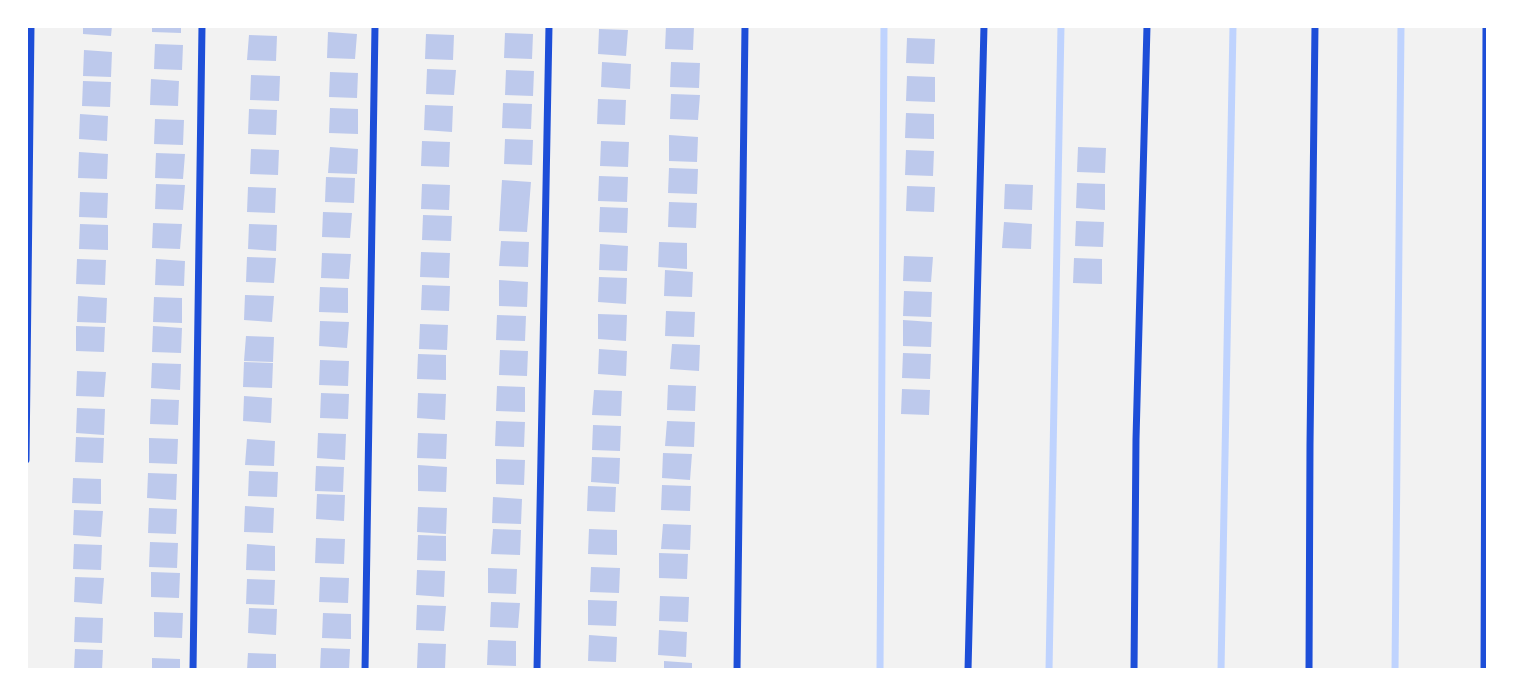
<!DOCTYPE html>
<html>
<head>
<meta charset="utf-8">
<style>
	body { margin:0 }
	#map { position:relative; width:1514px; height:696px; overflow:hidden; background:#f2f2f2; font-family:Lora,serif }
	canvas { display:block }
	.frame { position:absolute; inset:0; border:28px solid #fff; pointer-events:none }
</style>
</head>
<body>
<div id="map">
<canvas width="1514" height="696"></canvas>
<div class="frame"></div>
</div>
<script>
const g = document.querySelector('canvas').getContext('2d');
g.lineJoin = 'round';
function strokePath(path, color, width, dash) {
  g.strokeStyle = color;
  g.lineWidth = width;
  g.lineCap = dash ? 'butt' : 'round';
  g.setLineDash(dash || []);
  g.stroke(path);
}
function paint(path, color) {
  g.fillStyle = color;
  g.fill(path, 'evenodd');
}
const stream = new Path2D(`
	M880,670L884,26
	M1049,670L1061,26
	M1221,670L1233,26
	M1395,670L1401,26`);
const building = new Path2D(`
	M83,26H112L111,36L83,34Z
	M152,26H181V33L152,32Z
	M666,26H694L693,50L665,49Z
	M599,29L628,30L626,56L598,54Z
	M328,32L357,34L355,59L327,58Z
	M505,33L533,34L532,59L504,58Z
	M426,34L454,35L453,60L425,59Z
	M249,35L277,36L276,61L247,60Z
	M907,38L935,39L934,64L906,63Z
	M155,44L183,45L182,70L154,69Z
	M84,50L112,52L111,77L83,76Z
	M602,62L631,64L630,89L601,87Z
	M671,62L700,63L699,88L670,87Z
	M427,69L456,70L454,95L426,94Z
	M506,70L534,71L533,96L505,95Z
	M330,72L358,73L357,98L329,97Z
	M251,75L280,76L279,101L250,100Z
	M907,76L935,77V102L906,101Z
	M151,79L179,81L178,106L150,105Z
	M83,81L111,82L110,107L82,106Z
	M671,94L700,95L698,120L670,119Z
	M598,99L626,100L625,125L597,124Z
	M503,103L532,104L531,129L502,128Z
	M425,105L453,106L452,132L424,130Z
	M330,108L358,109V134L329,133Z
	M249,109L277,110L276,135L248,134Z
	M906,113L934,114V139L905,138Z
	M80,114L108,116L107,141L79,139Z
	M155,119L184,120L183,145L154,144Z
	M669,135L698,137L697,162L669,161Z
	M505,139L533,140L532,165L504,164Z
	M422,141L450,142L449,167L421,166Z
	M601,141L629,142L628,167L600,166Z
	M330,147L358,149L357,174L328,173Z
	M1078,147L1106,148L1105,173L1077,172Z
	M251,149L279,150L278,175L250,174Z
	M906,150L934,151L933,176L905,175Z
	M79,152L108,154L107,179L78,178Z
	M156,153L185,154L183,179L155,178Z
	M669,168L698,169L697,194L668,193Z
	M599,176L628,177L627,202L598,201Z
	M326,177L355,178L354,203L325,202Z
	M502,180L531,182L527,232L499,231Z
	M1077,183L1105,184V210L1076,208Z
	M156,184L185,185L183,210L155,209Z
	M422,184L450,185L449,210L421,209Z
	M1005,184L1033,185L1032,210L1004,209Z
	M907,186L935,187L934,212L906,211Z
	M248,187L276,188L275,213L247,212Z
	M80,192L108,193L107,218L79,217Z
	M669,202L697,203L696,228L668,227Z
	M600,207L628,208L627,233L599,232Z
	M323,212L352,213L350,238L322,237Z
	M423,215L452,216L451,241L422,240Z
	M1076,221L1104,222L1103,247L1075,246Z
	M1004,222L1032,224L1031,249L1002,248Z
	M153,223L182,224L180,249L152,248Z
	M80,224L108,225V250L79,249Z
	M249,224L277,225L276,251L248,249Z
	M501,241L529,242L528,267L499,266Z
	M659,242L687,243V269L658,267Z
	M600,244L628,246L627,271L599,270Z
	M421,252L450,253L449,278L420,277Z
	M322,253L351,254L349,279L321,278Z
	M904,256L933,257L931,282L903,281Z
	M247,257L276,258L274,283L246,282Z
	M1074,258L1102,259V284L1073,283Z
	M77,259L106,260L105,285L76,284Z
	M156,259L185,261L184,286L155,285Z
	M665,270L693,272L692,297L664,296Z
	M599,277L627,278L626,304L598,302Z
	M499,280L528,282L527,307L499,306Z
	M422,285L450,286L449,311L421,310Z
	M320,287L348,288V313L319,312Z
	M904,291L932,292L931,317L903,316Z
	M245,295L274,296L272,322L244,320Z
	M78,296L107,298L106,323L77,322Z
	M154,297L182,298V323L153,322Z
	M666,311L695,312L694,337L665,336Z
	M598,314L627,315L626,341L598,339Z
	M497,315L526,316L525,341L496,340Z
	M903,320L932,322L931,347L903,346Z
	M320,321L349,322L347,348L319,346Z
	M420,324L448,325L447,350L419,349Z
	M76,326L105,327L104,352L76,351Z
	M153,326L182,328L181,353L152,352Z
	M246,336L274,337L273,362L244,361Z
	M672,344L700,345L699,371L670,369Z
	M599,349L627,351L626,376L598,374Z
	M500,350L528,351L527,376L499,375Z
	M903,353L931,354L930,379L902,378Z
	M418,354L446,355V380L417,379Z
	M320,360L349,361L348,386L319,385Z
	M244,362L273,363L272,388L243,387Z
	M152,363L181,364L180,390L151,388Z
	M77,371L106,372L104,397L76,396Z
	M668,385L696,386L695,411L667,410Z
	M497,386L525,387V412L496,411Z
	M902,389L930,390L929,415L901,414Z
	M594,390L622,391L621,416L592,415Z
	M321,393L349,394L348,419L320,418Z
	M418,393L446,394L445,420L417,418Z
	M244,396L272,398L271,423L243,421Z
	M151,399L179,400L178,425L150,424Z
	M77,408L105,409L104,435L76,433Z
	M496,421L525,422L524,447L495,446Z
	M667,421L695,422L694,447L665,446Z
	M593,425L621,426L620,451L592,450Z
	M318,433L346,434L345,460L317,458Z
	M418,433L447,434L446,459L417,458Z
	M76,437L104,438L103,463L75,462Z
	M149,438L178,439L177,464L149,463Z
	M247,439L275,441L274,466L245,465Z
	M663,453L692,454L690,480L662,478Z
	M592,457L620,458L619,484L591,482Z
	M496,459L525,460L524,485L496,484Z
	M418,465L447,467L446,492L418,491Z
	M316,466L344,467L343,492L315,491Z
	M249,471L278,472L277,497L248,496Z
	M148,473L177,474L176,500L147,498Z
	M73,478L101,479V504L72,503Z
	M662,485L691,486L690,511L661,510Z
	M588,486L616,487L615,512L587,511Z
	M317,494L345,495L344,521L316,519Z
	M493,497L522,499L521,524L492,523Z
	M245,506L274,508L273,533L244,532Z
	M418,507L447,508L446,534L417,532Z
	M149,508L177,509L176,534L148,533Z
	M74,510L103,511L101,537L73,535Z
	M663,524L691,525L690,550L661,549Z
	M493,529L521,530L520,555L491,554Z
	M589,529L617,530V555L588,554Z
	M418,535L446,536V561L417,560Z
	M316,538L345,539L344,564L315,563Z
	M150,542L178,543L177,568L149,567Z
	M74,544L102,545L101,570L73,569Z
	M247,544L275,546V571L246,570Z
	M659,553L688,554L687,579L659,578Z
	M591,567L620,568L619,593L590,592Z
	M488,568L517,569L516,594L488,593Z
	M417,570L445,571L444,597L416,595Z
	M151,572L180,573L179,598L151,597Z
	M75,577L104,578L102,604L74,602Z
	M320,577L349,578L348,603L319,602Z
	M247,579L275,580L274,605L246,604Z
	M660,596L689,597L688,622L659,621Z
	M588,600L617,601L616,626L588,625Z
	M491,602L520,603L518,628L490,627Z
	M417,605L446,606L444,631L416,630Z
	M249,608L277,609L276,635L248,633Z
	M154,612L183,613L182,638L154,637Z
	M323,613L351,614V639L322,638Z
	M75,617L103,618L102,643L74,642Z
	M659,630L687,632L686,657L658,655Z
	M589,635L617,637L616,662L588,661Z
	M488,640L516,641V666L487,665Z
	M418,643L446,644L445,669L417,668Z
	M321,648L350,649L349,670H320Z
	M75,649L103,650L102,670H74Z
	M248,653L276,654V670H247Z
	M152,658L180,659V670H152Z
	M664,661L692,663V670H664Z`);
const minor = new Path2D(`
	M26,460L31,26
	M193,670L202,26
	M365,670L375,26
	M537,670L549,26
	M737,670L745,26
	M968,670L984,26
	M1134,670L1136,439L1147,26
	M1309,670L1310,444L1315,26
	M1484,670L1486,26`);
strokePath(stream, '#bfd3fe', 7);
paint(building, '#bdc9ec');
strokePath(minor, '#1d4ed8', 7);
</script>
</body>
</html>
